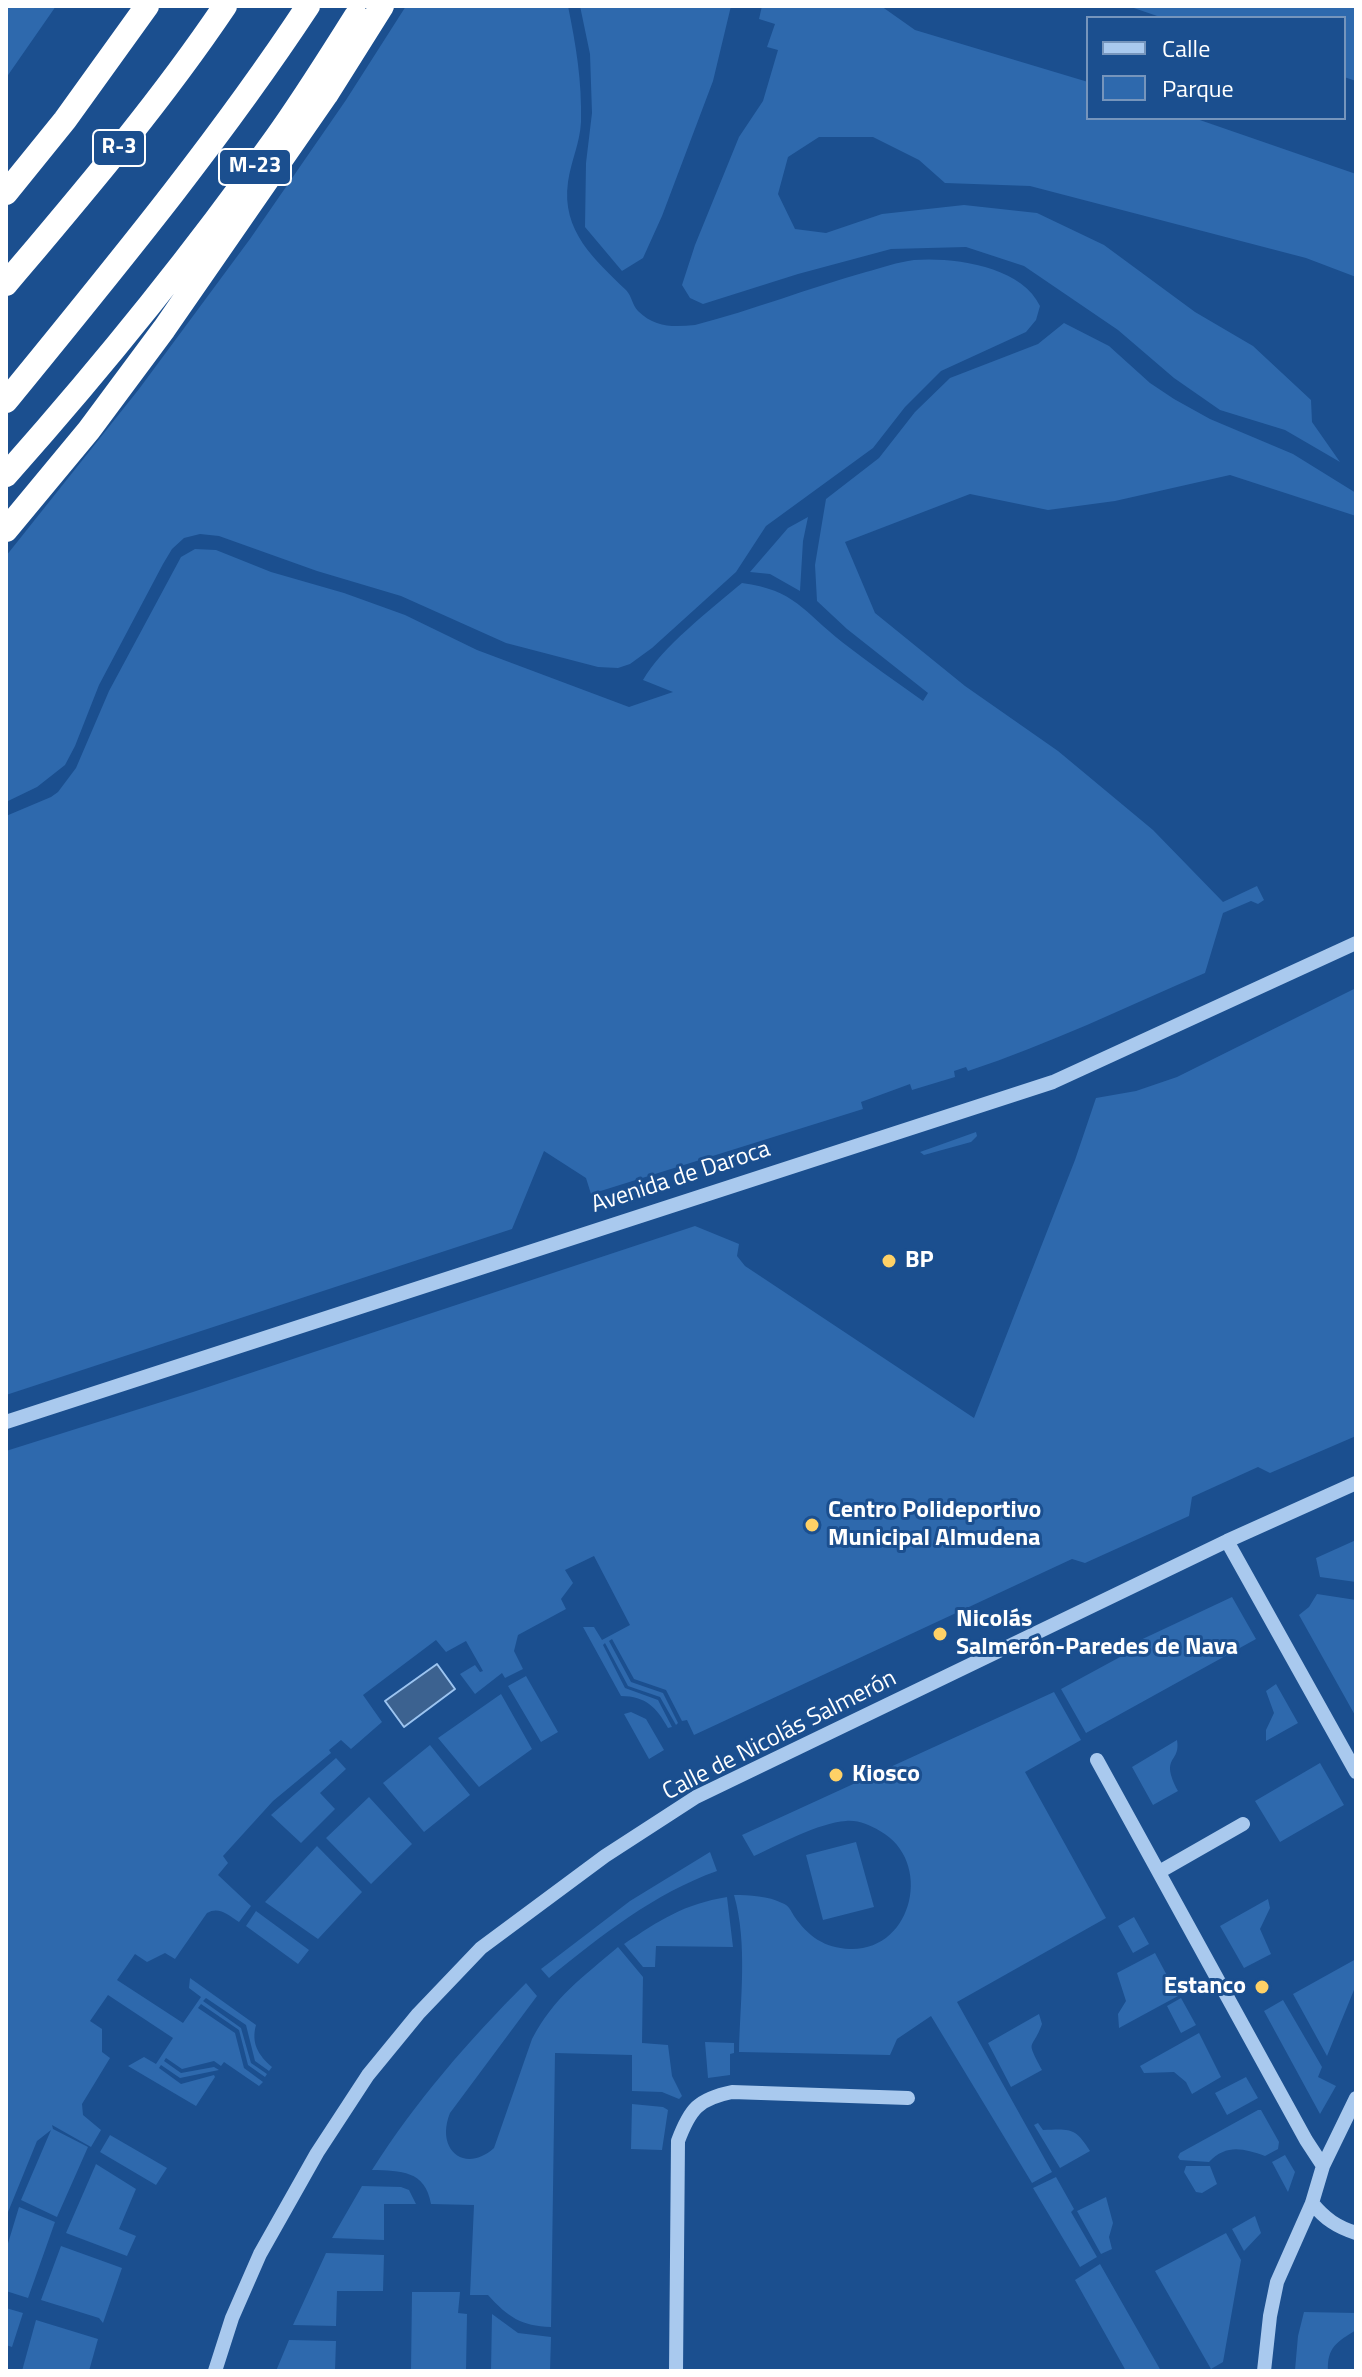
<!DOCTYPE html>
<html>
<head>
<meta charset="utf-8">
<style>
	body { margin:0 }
	#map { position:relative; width:1362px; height:2377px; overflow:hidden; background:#1b4f8f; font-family:"Titillium Web",sans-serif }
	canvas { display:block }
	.frame { position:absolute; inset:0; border:8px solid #fff; pointer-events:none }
	.legend { position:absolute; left:1086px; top:16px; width:260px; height:104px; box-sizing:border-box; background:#1b4f8f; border:2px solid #7695bc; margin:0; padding:10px 14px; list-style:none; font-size:24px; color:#fff }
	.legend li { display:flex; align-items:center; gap:16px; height:40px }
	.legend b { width:40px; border:2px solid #7695bc }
</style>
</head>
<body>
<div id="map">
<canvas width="1362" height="2377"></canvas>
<div class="frame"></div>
<ul class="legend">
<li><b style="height:10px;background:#a9c9ee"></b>Calle</li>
<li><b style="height:22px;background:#2e69ad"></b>Parque</li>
</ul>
</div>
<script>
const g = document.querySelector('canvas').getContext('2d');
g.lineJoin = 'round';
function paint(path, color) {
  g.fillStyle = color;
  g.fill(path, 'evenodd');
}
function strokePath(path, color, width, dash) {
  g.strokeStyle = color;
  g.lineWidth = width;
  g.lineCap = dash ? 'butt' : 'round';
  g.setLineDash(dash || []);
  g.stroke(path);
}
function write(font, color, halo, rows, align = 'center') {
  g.font = font + ' "Titillium Web",sans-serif';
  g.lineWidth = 6;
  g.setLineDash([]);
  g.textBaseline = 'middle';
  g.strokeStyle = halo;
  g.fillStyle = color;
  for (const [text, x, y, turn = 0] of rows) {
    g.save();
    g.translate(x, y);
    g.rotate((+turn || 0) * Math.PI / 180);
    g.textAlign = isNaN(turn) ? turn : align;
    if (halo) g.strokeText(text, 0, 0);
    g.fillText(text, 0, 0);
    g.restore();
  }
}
const green = new Path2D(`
	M6,6H56L6,78Z
	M406,6H568C576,46 582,80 581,122C580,143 571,161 568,182C561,231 595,260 626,290C632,296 632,305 638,311C655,328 674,327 695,325C753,310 809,288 866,272C881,268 898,262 914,260C954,257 1021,266 1040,306L1036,320L1026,332L941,371L905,407L873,448L766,526L736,572L652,648L630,664L618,668L598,667L506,643L401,596L317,571L219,536L200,534L184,538L172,549L163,564L99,685L75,746L65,765L37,787L6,802V556L139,389L250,239L346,100Z
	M580,6H731L713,81L662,216L643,258L622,271L585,227L586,163L592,113L590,54Z
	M762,6H881L915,30L1088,82V118H1194L1356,174V277L1306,258L1030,186L945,183L919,160L873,137H819L788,157L778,194L795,229L826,233L882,214L964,205L1037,213L1104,245L1195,312L1253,346L1311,400L1312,422L1340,462L1285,430L1220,410L1174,378L1118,330L1024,266L966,247L891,249L798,274L703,304L690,298L682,285L695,245L739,137L763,101L778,50L767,47L775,24L759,19Z
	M1128,6H1356V81L1344,77V18H1163Z
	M1064,323L1109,346L1150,383L1174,399L1210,419L1293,454L1356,493V516L1230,475L1115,501L1048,510L970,494L845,542L875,613L965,686L1058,751L1153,830L1223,902L1257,886L1264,900L1258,904L1251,901L1223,913L1205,973C1126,1007 1050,1044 968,1071L966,1067L954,1071L955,1077L912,1090L910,1084L861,1102L863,1109L591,1194L586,1178L544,1151L512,1229L6,1395V816L51,797L58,792L76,768L109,691L181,557L195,549L216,550L271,572L344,593L405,615L477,650L629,707L673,692L643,680C661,648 712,608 742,583C795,590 803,611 842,642C868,662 896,682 923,701L928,693L847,629L817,601L815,565L826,499L879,458L915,412L950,378L1038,344Z
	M808,517L803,541L800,591L770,574L750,572L788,528Z
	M1356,988V1436L1270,1473L1258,1467L1192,1497L1189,1516L1085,1563L1072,1559L694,1735L687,1720L682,1721L666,1690L634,1679L612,1639L609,1641L631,1682L663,1693L678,1723L676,1725L660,1697L628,1686L605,1643L603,1645L625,1688L658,1700L672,1727L668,1728C657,1708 646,1696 621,1696L583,1627H594L602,1640L630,1625L594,1556L565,1570L573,1583L561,1599L566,1609L518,1635L514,1651L523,1669L505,1678L502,1673L475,1694L460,1674L475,1665L480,1672L483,1671L466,1641L446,1652L436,1640L363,1695L382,1722L351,1749L341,1740L329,1750L331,1753L273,1801L223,1856L228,1863L218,1875L251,1906L239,1922C228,1915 219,1906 207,1913L175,1959L165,1953L147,1962L135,1954L117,1980L183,2023L201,1997L189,1988L190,1978L256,2025C251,2043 258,2055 272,2067L269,2071L255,2061L246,2025L206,1998L203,2001L241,2028L251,2063L267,2074L265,2077L248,2065L239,2030L201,2004L198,2008L235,2033L244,2068L263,2082L259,2086L224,2062L221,2066L214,2061L182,2069L166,2058L164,2061L181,2073L214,2067L219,2070L180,2078L161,2065L159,2068L181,2084L214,2075L215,2077L196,2106L128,2066L144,2057L156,2064L173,2038L108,1995L90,2021L102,2029V2052L110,2058L82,2104L83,2115L101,2130L91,2147L52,2125L53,2129L88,2147L57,2217L21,2200L51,2130L37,2141L6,2217V1451L193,1392L695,1226L739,1244L737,1256L745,1266L974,1418L1075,1160L1096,1098L1136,1091L1177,1077Z
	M976,1132L977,1136L971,1142L924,1155L920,1152Z
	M1356,1540V1582L1320,1577L1316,1558Z
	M1317,1594L1356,1600V1717L1299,1615L1309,1607Z
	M1232,1597L1256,1639L1086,1733L1061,1689L1120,1657L1117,1651Z
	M526,1676L558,1732L541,1742L508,1686Z
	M1276,1684L1298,1723L1266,1741V1730L1274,1713L1266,1691Z
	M1054,1692L1081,1740L1025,1772L1106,1918L957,2002L1052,2172L1032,2183L931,2016L897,2039L890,2055L739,2052C740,2001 748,1944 734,1895C749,1895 769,1896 782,1903C789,1905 791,1911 794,1916C808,1936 824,1948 850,1949C913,1951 934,1861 880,1831C869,1825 859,1820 846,1821C818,1823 780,1844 754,1856L742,1835Z
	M501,1694L532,1749L479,1787L438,1738Z
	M631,1712L646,1719L664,1750L649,1759L624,1714Z
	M1177,1740C1181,1764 1159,1755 1178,1791L1153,1805L1132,1767Z
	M430,1745L470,1795L424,1832L383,1783Z
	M336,1758L346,1769L320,1793L335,1809L301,1843L271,1815Z
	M1320,1763L1344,1805L1280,1842L1255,1801Z
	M369,1797L412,1844L371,1884L326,1838Z
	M856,1842L874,1907L823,1920L806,1855Z
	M317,1846L362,1892L318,1939L265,1902Z
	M710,1852L717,1871C655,1893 600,1936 549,1978L541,1969L630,1901Z
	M727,1897L733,1947L656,1946L655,1967H643L624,1944C660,1920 684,1904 727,1897Z
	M1268,1899L1270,1908L1260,1929L1271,1954L1244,1968L1220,1926Z
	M256,1911L309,1950L298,1964L246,1926Z
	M1134,1917L1149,1944L1133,1953L1118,1926Z
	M618,1947L643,1977L642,2043L668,2045L672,2076L682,2096L679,2099L662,2092L632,2091V2055L555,2053L551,2327C521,2326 508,2317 488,2295H470L474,2205L431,2204C425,2170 401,2171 372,2170C416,2101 468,2041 526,1983L537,1996L450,2113C435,2150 465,2174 494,2148L532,2039C554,1997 583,1977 618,1947Z
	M1155,1953L1178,1996L1119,2028L1118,2014L1126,2001L1117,1973Z
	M1356,1959V1985L1327,2056L1293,1994Z
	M1181,1998L1196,2025L1181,2033L1167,2006Z
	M1283,2000L1322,2067L1318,2077L1336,2086L1320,2114L1264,2011Z
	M1039,2014L1042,2024C1032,2052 1025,2037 1042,2070L1011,2087L988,2043Z
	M1199,2033L1221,2077L1192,2094L1186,2082L1174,2072L1144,2073L1140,2066Z
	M705,2042L734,2043V2053L730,2054V2075L708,2078Z
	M1246,2077L1258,2098L1227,2115L1215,2093Z
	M632,2104L663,2107L668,2110L662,2150L631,2149Z
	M1258,2110H1261L1279,2142L1278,2149L1265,2156C1243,2148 1226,2144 1209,2162L1180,2160L1178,2157L1180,2153Z
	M1038,2123L1043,2130C1070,2129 1075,2127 1090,2151L1060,2168L1034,2125Z
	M110,2135L167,2168L156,2185L100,2152Z
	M1285,2155L1295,2172L1288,2192L1272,2162Z
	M96,2164L136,2189L119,2229L136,2236L127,2256L66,2233Z
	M1186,2166H1210L1217,2184L1202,2193L1196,2192L1184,2172Z
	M1056,2177L1074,2209L1071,2212L1097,2257L1080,2267L1033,2188Z
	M362,2186L401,2187L409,2190L416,2204H384V2240L332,2238Z
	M1106,2197L1113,2223L1109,2237L1112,2249L1101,2254L1077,2211Z
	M19,2207L55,2222L28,2298L6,2291V2250Z
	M1255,2216L1261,2233L1244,2251L1232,2229Z
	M1226,2233L1241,2260L1223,2362L1211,2369L1155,2271Z
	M61,2246L122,2268L103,2323L99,2318L41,2300Z
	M326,2253L384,2255L383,2291H337L336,2326L293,2325Z
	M1100,2264L1161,2371H1126L1075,2280Z
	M412,2292H460L458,2313L467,2314L466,2371H411Z
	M6,2308L23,2313L12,2347L6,2345Z
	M1304,2312L1356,2313V2330C1337,2342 1327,2347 1328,2371L1295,2370L1298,2336Z
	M492,2314L518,2333L551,2337L550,2371H491Z
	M36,2320L98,2339L89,2371H22Z
	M289,2340L336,2341L335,2371H276Z`);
const water = new Path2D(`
	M437,1664L455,1689L404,1727L385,1701Z`);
const minor = new Path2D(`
	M6,1422L1053,1082L1356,943
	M1227,1541L1356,1772
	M1097,1760L1306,2140L1323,2166
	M1159,1872L1243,1824
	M1312,2203C1325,2219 1337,2227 1356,2233
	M215,2371L232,2318L260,2254L317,2153L368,2075L418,2014L481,1948L605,1856L696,1797L1227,1541L1356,1483
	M676,2371L678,2141C690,2109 698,2099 732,2092L908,2098
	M1264,2371L1270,2316L1277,2282L1312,2203L1323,2166L1356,2098`);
const highway = new Path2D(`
	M6,193L65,120L147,6
	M6,284C82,194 159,104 225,6
	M6,401C111,272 217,144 308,6
	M6,475C102,367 192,256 276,138C304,99 330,57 356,16
	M6,530L89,430L164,329L326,95L382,6`);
const markers = [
	[889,1261,8,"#ffd166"],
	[812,1525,8,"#ffd166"],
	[940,1634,8,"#ffd166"],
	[836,1775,8,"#ffd166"],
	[1262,1987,8,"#ffd166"]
];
const shields = [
	[119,148,52],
	[255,167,72]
];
const shieldNames = [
	["R-3",119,148],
	["M-23",255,167]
];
const streetNames = [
	["Avenida de Daroca",681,1178,-18],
	["Calle de Nicolás Salmerón",780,1736,-27]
];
const poiNames = [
	["BP",905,1261],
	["Centro Polideportivo",828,1511],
	["Municipal Almudena",828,1539],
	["Nicolás",956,1620],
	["Salmerón-Paredes de Nava",956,1648],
	["Kiosco",852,1775],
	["Estanco",1246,1987,"right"]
];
paint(green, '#2e69ad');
paint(water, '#3c6290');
strokePath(water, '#9cc4f0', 2);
strokePath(minor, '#a9c9ee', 14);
strokePath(highway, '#fff', 24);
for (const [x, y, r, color] of markers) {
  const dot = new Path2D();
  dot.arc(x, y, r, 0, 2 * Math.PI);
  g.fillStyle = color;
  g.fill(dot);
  strokePath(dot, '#1b4f8f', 3);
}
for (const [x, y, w] of shields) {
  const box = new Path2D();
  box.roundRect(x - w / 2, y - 18, w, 36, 6);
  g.fillStyle = '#1b4f8f';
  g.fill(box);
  strokePath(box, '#fff', 2);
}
write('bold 22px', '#fff', null, shieldNames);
write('24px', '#fff', '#1b4f8f', streetNames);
write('bold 24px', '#fff', '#1b4f8f', poiNames, 'left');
</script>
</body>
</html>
